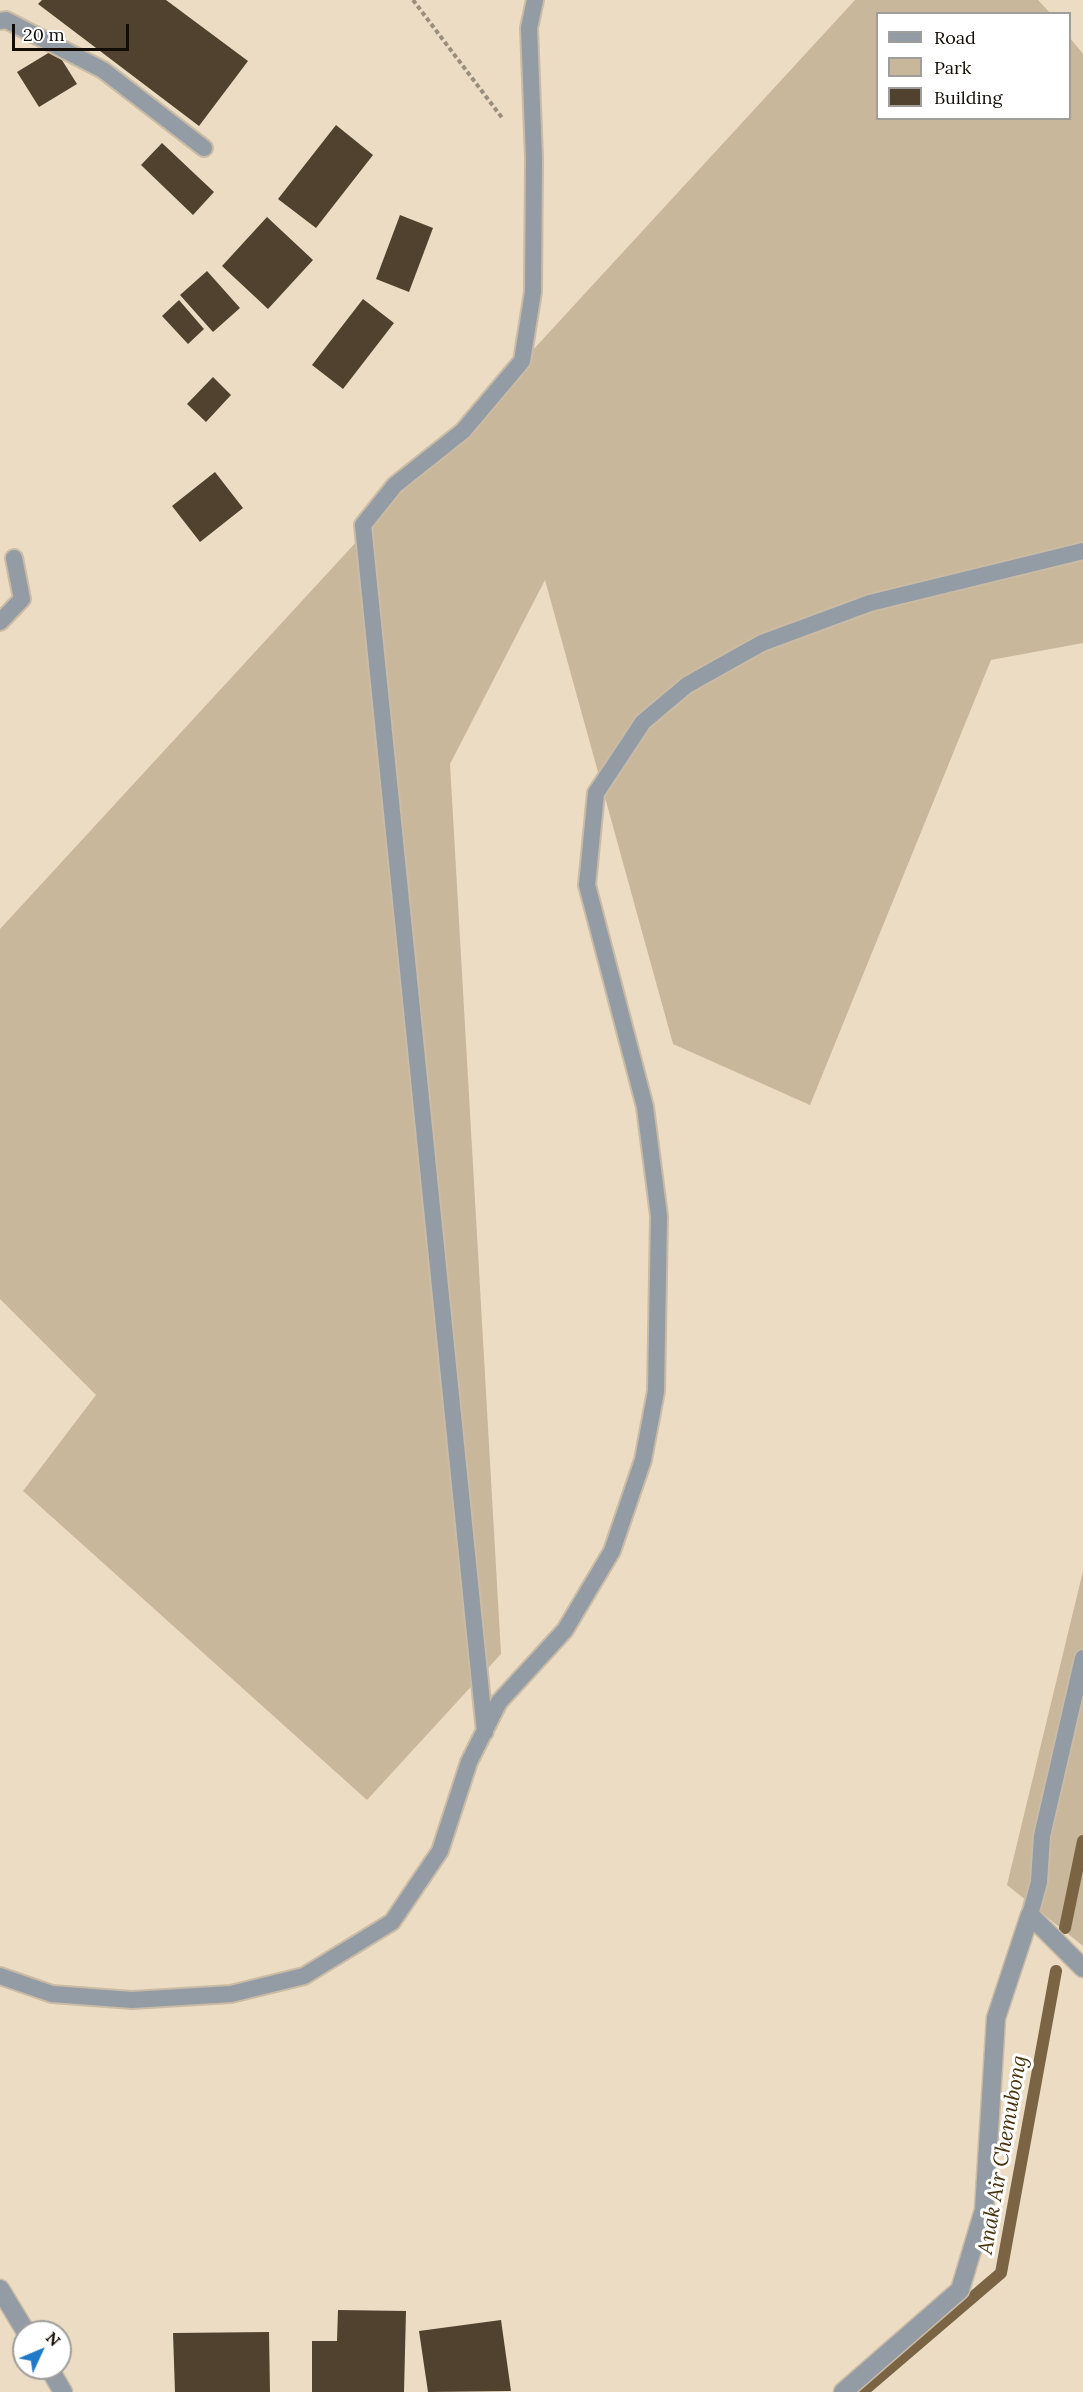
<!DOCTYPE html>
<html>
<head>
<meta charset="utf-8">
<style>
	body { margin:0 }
	#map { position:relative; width:1083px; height:2392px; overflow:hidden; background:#ecdcc4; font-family:Lora,serif }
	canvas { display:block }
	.legend { position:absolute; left:876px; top:12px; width:195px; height:108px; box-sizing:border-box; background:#fff; border:2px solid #a09e9b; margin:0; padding:8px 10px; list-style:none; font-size:18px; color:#120c05 }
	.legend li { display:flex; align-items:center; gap:12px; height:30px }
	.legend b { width:30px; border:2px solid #a09e9b }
	.north { position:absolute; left:12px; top:2320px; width:60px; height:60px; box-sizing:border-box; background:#fff; border:2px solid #a09e9b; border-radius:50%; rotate:46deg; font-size:16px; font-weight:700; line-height:24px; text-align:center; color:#120c05 }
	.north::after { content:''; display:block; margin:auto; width:21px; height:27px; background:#207ac7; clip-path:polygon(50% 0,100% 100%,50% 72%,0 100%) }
	.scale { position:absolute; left:12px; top:24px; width:117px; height:27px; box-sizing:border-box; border:3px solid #120c05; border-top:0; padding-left:8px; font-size:18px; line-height:21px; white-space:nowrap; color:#120c05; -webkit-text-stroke:4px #fff; paint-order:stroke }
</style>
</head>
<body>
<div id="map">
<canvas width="1083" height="2392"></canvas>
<ul class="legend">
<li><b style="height:8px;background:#939ba4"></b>Road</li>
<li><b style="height:16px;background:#c9b79b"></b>Park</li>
<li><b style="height:16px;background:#50422e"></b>Building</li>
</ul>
<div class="north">N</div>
<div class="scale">20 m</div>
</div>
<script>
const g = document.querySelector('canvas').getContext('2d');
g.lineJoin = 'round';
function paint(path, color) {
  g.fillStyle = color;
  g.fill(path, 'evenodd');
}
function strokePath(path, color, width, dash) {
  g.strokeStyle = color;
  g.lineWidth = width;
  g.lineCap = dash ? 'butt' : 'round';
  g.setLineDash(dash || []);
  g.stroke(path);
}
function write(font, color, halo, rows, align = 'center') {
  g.font = font + ' Lora,serif';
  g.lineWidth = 6;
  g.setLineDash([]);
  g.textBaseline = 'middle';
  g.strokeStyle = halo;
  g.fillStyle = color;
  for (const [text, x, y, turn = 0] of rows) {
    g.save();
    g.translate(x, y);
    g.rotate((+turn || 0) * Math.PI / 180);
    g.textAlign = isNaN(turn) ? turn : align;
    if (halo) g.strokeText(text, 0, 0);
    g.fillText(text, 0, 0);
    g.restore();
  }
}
const green = new Path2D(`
	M855,0H1038L1050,13L878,14V118H1070V38L1083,54V643L991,660L810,1105L673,1044L545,580L450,764L501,1654L367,1800L23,1491L96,1395L0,1299V929Z
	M1083,1571V1946L1007,1885Z`);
const stream = new Path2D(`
	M1065,1928L1083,1841
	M862,2392L1001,2273L1056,1971`);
const building = new Path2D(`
	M42,0H166L248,61L199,126L38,4Z
	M55,49L77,84L39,107L17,72Z
	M336,125L373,155L316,228L278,199Z
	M162,143L214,192L193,215L141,165Z
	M400,215L433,228L409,292L376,279Z
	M267,217L313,260L268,309L222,266Z
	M207,271L240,308L213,332L180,295Z
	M363,299L394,323L343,389L312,365Z
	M179,300L204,329L188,344L162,316Z
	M213,377L231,395L206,422L187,404Z
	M215,472L243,508L200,542L172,506Z
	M338,2310L406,2311L404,2392H312V2341H337Z
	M501,2320L511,2391L428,2392L419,2331Z
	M269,2332L270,2392H175L173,2333Z`);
const path = new Path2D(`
	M413,0L503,119`);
const lane = new Path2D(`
	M0,21L6,20L103,70L204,148
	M0,622L22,599L14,558
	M485,1732L363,525L395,485L463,431L522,361L533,292L534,158L529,28L535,0
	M1030,1915L1039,1882L1042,1836L1083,1658
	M0,1976L52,1994L132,2000L231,1994L304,1976L392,1922L440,1851L469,1762L499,1702L565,1630L612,1551L643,1460L656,1391L659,1216L645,1107L587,885L596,793L643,722L687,685L762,643L870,603L1083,551`);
const street = new Path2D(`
	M0,2289L26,2332
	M49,2368L63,2392
	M843,2392L960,2290L984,2210L996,2018L1030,1915L1083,1968`);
const waterNames = [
	["Anak Air Chemubong",1003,2155,-80]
];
paint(green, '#c9b79b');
strokePath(stream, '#7a6443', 12);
paint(building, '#50422e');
strokePath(lane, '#c9bba5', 20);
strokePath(street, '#c9bba5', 21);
strokePath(path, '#9a8e7c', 4, [4.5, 3]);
strokePath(lane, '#939ba4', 16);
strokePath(street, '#939ba4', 18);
write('italic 21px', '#47320d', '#fff', waterNames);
</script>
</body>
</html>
